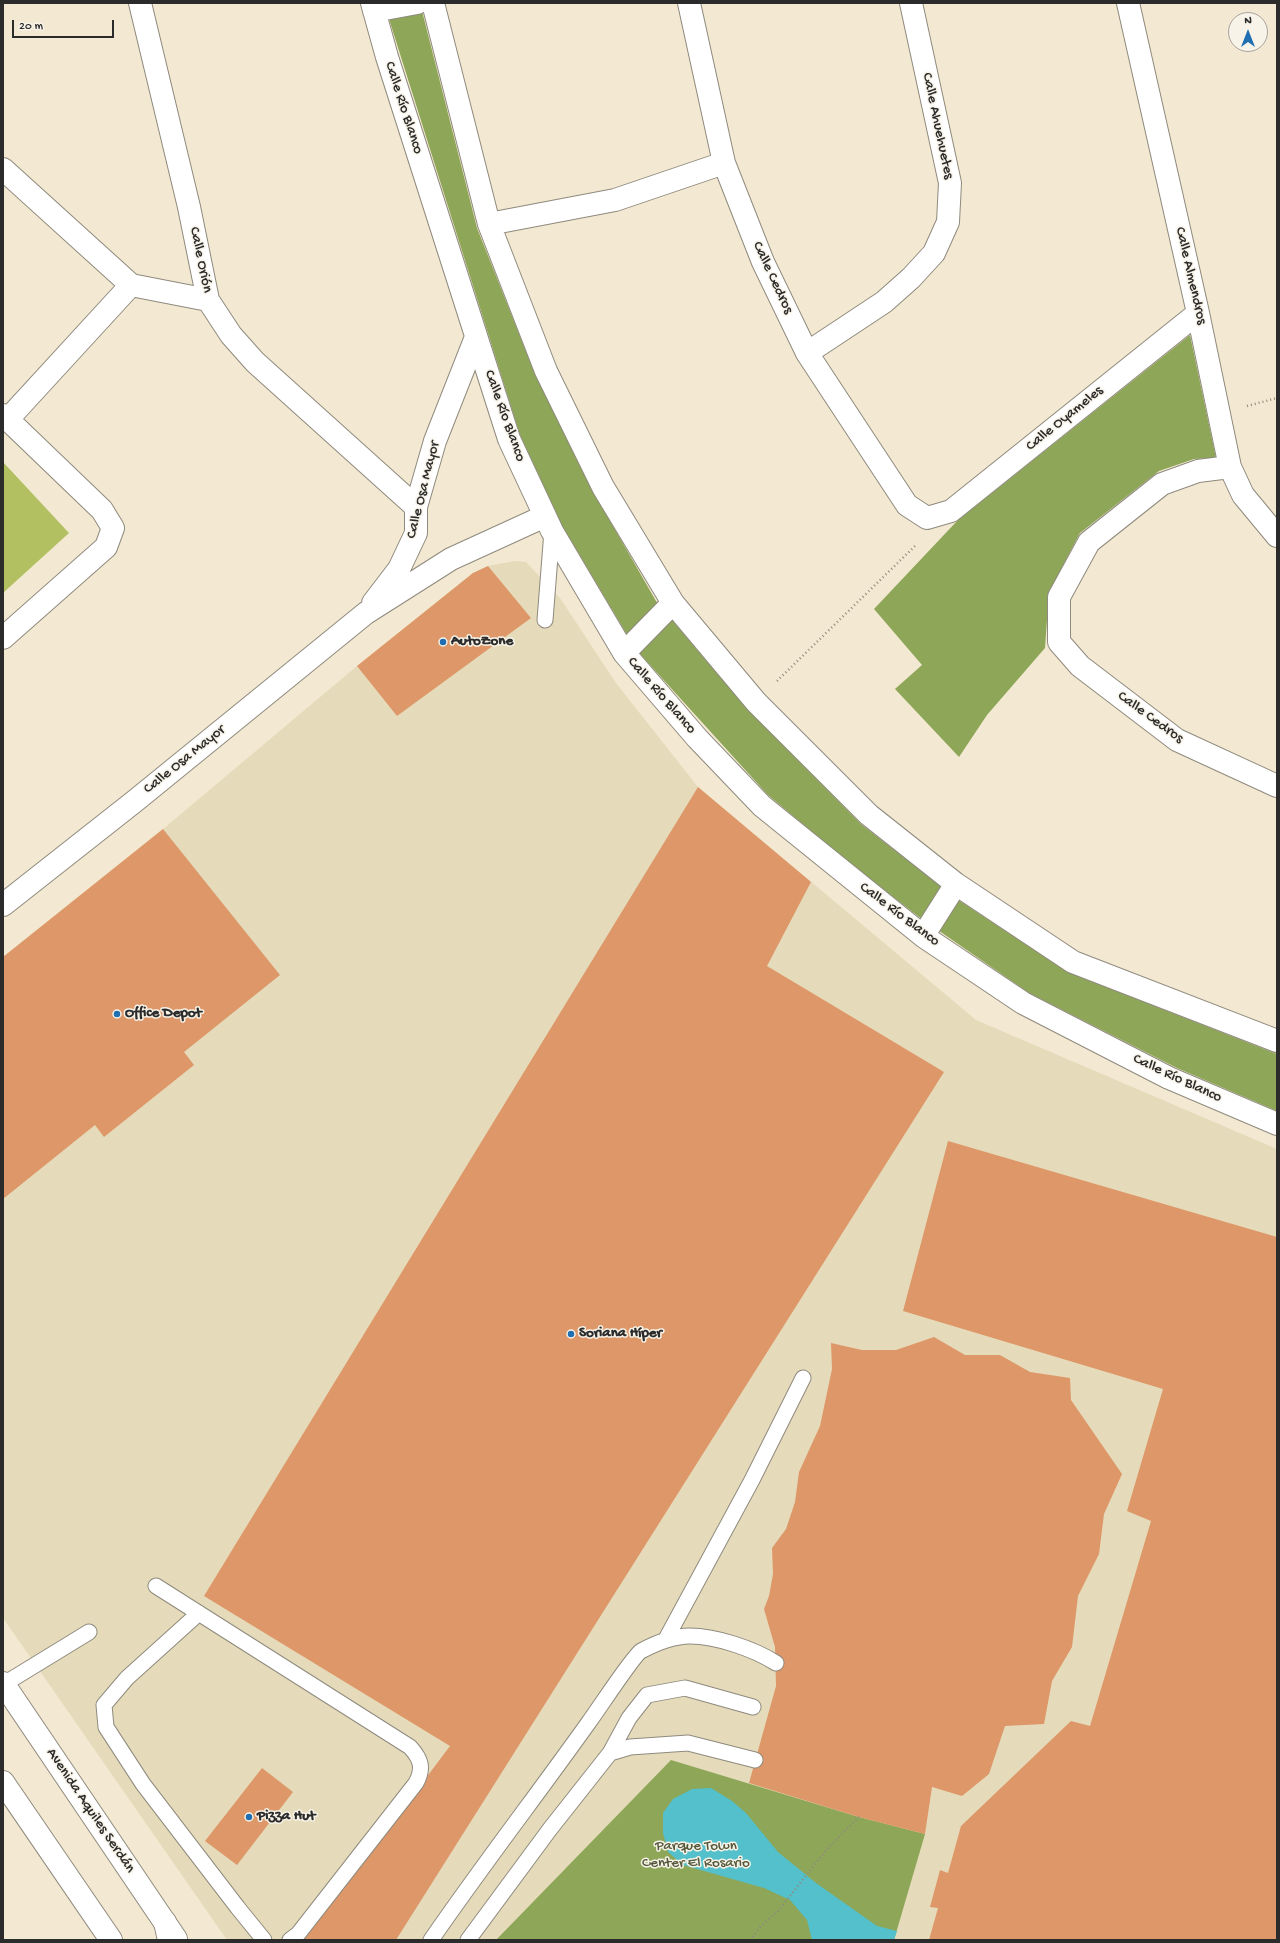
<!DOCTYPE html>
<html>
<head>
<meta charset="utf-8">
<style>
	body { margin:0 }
	#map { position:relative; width:1280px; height:1943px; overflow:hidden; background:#f3e8d1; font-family:"Gochi Hand",sans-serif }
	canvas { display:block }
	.frame { position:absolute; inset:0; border:4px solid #2b2b2b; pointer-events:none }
	.north { position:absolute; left:1228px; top:12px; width:40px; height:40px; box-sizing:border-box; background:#f7f3e8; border:1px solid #a5a39c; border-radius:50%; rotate:0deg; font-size:11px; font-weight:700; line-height:16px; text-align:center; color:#2b2b2b }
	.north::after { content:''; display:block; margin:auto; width:14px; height:18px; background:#1f6fb2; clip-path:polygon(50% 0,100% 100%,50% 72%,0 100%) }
	.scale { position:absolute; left:12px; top:20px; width:102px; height:18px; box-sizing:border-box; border:2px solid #2b2b2b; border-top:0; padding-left:5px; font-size:12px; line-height:14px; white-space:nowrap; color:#2b2b2b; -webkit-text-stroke:3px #f7f3e8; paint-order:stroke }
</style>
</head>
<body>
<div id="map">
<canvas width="1280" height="1943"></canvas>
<div class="frame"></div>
<div class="north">N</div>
<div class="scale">20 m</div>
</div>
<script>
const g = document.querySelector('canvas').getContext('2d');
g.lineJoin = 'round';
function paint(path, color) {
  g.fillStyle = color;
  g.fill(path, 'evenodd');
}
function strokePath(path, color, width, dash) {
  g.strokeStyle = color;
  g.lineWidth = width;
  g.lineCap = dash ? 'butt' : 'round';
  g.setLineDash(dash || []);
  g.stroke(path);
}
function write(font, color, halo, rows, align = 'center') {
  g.font = font + ' "Gochi Hand",sans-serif';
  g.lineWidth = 3;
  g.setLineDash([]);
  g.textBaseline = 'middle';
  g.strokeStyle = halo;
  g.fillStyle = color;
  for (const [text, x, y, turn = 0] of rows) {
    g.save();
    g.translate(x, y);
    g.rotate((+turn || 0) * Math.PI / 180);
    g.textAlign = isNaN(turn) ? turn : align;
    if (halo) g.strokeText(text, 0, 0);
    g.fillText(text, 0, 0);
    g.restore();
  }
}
const built = new Path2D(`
	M515,561L526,562L560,598L616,683L698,787L976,1020L1277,1149V1940H227L3,1618V957L163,829L357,666L473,573L488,566Z`);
const green = new Path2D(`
	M3,462L69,533L3,593Z`);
const forest = new Path2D(`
	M384,3H420L477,228L535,374L594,493L656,601L748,710L862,825L960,901L1068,972L1277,1054V1111L1177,1068L1029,993L919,917L843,858L768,795L640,654L626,633L561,524L520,435Z
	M1190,335L1216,458L1194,459L1159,471L1080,533L1049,592L1045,648L987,715L959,757L895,689L922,665L874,609L958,520Z
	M671,1760L859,1817L925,1834L894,1940H496Z`);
const water = new Path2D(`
	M711,1788L732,1801L746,1813L778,1852L816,1883L877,1926L897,1931L894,1940H812L807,1920L790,1900L764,1888L683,1865L668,1852L663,1833V1813L673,1799L692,1789Z`);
const building = new Path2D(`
	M488,566L531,618L397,716L357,666L473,573Z
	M698,787L811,882L767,966L944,1072L396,1940H304L450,1746L204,1596Z
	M163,829L280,975L184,1052L194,1065L104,1137L95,1125L3,1199V957Z
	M948,1141L1277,1237V1940H929L938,1908L930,1907L940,1870L948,1873L961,1826L1071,1721L1090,1726L1151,1521L1127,1511L1163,1389L903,1311Z
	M934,1337L965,1355H1000L1030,1372L1070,1378L1071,1400L1122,1474L1104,1514L1099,1554L1078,1596L1072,1647L1052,1681L1044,1724L1005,1726L989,1774L962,1796L932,1787L925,1834L859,1817L749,1783L776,1686L775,1647L764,1609L769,1596L773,1574L772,1548L786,1529L795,1502L799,1472L820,1426L832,1369L831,1343L862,1350H896Z
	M262,1768L293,1792L237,1865L205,1841Z`);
const path = new Path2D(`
	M1247,406L1277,398
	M777,681L917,544
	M750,1940L761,1926L778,1911L828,1848L859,1817`);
const service = new Path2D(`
	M545,620L552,531
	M156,1586L410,1747C421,1759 424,1768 416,1783L298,1934L290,1940
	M199,1613L127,1678L104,1705L106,1727L143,1784L238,1908L264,1940
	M666,1639L752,1480L803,1378
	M4,1684L89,1632
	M610,1753L629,1718L647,1695L685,1688L753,1707
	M431,1940C482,1866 537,1795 589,1722C598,1710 633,1656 641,1651C656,1643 673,1636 690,1636C716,1636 754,1649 776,1663
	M468,1940L550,1829L610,1753L630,1747L688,1743L755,1760`);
const minor = new Path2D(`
	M140,3L189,207L208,300L231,335L255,362L416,507
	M372,3L387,57L509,439L552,531L624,653L697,738L762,806L923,936L1023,1003L1169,1078L1277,1124
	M433,3L489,224L546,371L603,487L673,603L756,702L869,815L956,884L1073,962L1277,1041
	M689,3L724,163L763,262L807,353L907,505L927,518L951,511L1198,313
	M1128,3L1198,313L1230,467L1243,495L1277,536
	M374,11L417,3
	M3,169L131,285L208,300
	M489,224L615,200L724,163
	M807,353L884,302L911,278L934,253L948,222L950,183L911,3
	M3,415L102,510L113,528L106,547L3,638
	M8,419L131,285
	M1230,467L1198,471L1162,484L1089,542L1059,597V642L1080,666L1177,740L1277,786
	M373,603L399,569L416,533V507L435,441L476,337
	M624,653L673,603
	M3,905L135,801L366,613L451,559L545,516
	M923,936L956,884`);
const tertiary = new Path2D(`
	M3,1683L176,1939`);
const primary = new Path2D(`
	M3,1782L111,1940
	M165,1922L169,1940`);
const markers = [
	[443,642,4,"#1f6fb2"],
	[117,1014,4,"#1f6fb2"],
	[571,1334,4,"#1f6fb2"],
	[249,1817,4,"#1f6fb2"]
];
const streetNames = [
	["Calle Río Blanco",403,108,72],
	["Calle Ahuehuetes",937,126,78],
	["Calle Orión",200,260,78],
	["Calle Almendros",1190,276,77],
	["Calle Cedros",772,278,65],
	["Calle Río Blanco",504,416,70],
	["Calle Oyameles",1065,419,-39],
	["Calle Osa Mayor",424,490,-76],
	["Calle Río Blanco",661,696,49],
	["Calle Cedros",1150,718,36],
	["Calle Osa Mayor",185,760,-39],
	["Calle Río Blanco",899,915,37],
	["Calle Río Blanco",1177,1079,25],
	["Avenida Aquiles Serdán",90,1811,56]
];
const poiNames = [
	["AutoZone",451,642],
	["Office Depot",125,1014],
	["Soriana Híper",579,1334],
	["Pizza Hut",257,1817]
];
const parkNames = [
	["Parque Town",696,1847],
	["Center El Rosario",696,1864]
];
paint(built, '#e5dbba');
paint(green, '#b2c062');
paint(forest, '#8da658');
paint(water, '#53c0cb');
paint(building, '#de9768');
strokePath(service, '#8f8a7e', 17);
strokePath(minor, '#8f8a7e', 24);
strokePath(tertiary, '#8f8a7e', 24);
strokePath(primary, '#8f8a7e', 24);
strokePath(path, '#8f8a7e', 2.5, [1, 3]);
strokePath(service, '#fff', 15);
strokePath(minor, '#fff', 22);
strokePath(tertiary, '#fff', 22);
strokePath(primary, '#fff', 22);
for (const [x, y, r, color] of markers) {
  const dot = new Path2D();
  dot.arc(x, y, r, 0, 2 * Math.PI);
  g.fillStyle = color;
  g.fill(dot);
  strokePath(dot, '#f7f3e8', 1.5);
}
write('15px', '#2b2b2b', '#f7f3e8', streetNames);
write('bold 15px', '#2b2b2b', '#f7f3e8', poiNames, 'left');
write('15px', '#54583c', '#f7f3e8', parkNames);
</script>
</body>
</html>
